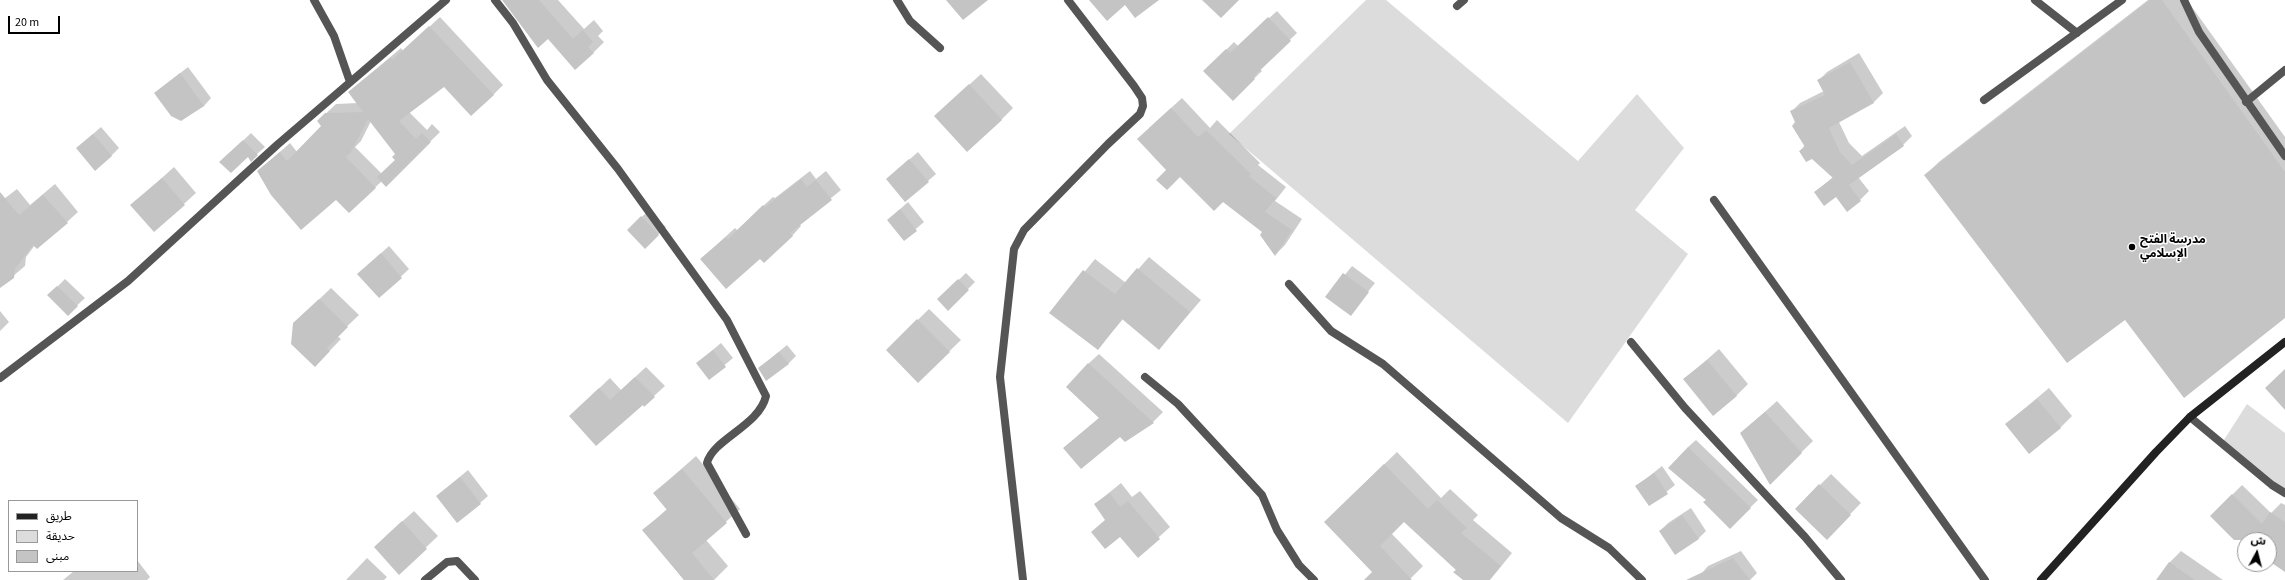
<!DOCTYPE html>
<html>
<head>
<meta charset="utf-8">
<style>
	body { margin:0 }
	#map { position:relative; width:2285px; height:580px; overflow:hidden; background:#fff; font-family:"Source Sans 3","Noto Sans Arabic",sans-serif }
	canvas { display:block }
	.legend { position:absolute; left:8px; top:500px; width:130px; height:72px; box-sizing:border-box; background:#fff; border:1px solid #999; margin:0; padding:5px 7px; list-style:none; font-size:12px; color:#000 }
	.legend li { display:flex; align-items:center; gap:8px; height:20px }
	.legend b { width:20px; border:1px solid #999 }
	.north { position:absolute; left:2237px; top:532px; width:40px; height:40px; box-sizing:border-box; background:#fff; border:1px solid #999; border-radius:50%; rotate:7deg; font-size:11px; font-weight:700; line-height:16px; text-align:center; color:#000 }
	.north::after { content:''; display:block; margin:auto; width:14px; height:18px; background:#000; clip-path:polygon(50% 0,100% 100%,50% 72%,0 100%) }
	.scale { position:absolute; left:8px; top:16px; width:52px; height:18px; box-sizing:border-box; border:2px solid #000; border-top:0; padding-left:5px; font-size:12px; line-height:14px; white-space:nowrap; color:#000; -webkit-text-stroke:3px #fff; paint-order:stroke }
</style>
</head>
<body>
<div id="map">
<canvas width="2285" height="580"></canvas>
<ul class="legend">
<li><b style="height:5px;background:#222"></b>طريق</li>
<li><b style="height:11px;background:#dcdcdc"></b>حديقة</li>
<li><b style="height:11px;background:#c4c4c4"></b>مبنى</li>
</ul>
<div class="north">ش</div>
<div class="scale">20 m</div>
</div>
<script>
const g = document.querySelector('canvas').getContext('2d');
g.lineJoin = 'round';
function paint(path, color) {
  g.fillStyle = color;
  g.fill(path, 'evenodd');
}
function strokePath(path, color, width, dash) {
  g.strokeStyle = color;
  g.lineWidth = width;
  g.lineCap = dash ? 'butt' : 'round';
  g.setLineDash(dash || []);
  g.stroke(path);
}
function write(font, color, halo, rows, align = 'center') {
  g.font = font + ' "Source Sans 3","Noto Sans Arabic",sans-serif';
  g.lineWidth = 3;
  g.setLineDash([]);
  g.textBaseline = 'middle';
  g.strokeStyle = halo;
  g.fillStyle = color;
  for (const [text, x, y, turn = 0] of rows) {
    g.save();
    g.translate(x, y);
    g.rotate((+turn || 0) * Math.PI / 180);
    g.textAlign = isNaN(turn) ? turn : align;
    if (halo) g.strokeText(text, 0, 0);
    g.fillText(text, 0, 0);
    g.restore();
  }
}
const green = new Path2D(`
	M1366,0H1386L1578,161L1637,94L1684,148L1635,210L1688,254L1568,423L1229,134Z
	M2247,404L2285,433V493L2222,443Z`);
const shadow = new Path2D(`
	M503,0H558L584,29L594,20L603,31L598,36L604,42L593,53L548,38Z
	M2148,0H2187L2285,137V317L2125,318L1925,175L1940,161Z
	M1277,11L1297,33L1260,69L1262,71L1233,99L1205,71L1234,42L1238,46Z
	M440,17L503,85L493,95L444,86L409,112L427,130L432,124L440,132L386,185L382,181L349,212L337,199L258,171L290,143L297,152L323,126L318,121L336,104L358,103L349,92L401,48L403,51ZM371,121L396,154V160L382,174L355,147L361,141Z
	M1859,53L1883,93L1874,102L1839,122L1849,143L1862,156L1905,126L1912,136L1903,145L1858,177L1869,191L1860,200L1815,192L1833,177L1812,158L1800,151L1805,145L1791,112L1800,103L1824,91L1818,81L1827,72Z
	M188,67L211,98L204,106L181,120L155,93Z
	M981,74L1013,108L1001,120L947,105Z
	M1182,98L1210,128L1217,120L1260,163L1258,165L1286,187L1275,201L1302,219L1285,245L1275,255L1263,232L1223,201L1168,170L1149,128Z
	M101,127L119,148L111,156L85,141Z
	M251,133L265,147L257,154L221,162Z
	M918,152L936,174L928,181L887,179Z
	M174,167L196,193L154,231L132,205Z
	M810,171L816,179L826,171L841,190L799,224L801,226L792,236L760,258L701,259L735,228L737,230L773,197L775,198Z
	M55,184L78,212L67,222L35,245L26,257L25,266L0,287V202L17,189L30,205Z
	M908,202L924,222L904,239L888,220Z
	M649,210L666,227L645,247L628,230Z
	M389,246L409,269L379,297L366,267Z
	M1149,257L1201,300L1159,349L1123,319L1098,349L1051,313L1095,259L1126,283Z
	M1352,266L1375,283L1350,314L1327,297Z
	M966,273L975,282L948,309L939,299Z
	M65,279L85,298L68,314L49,295Z
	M331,288L359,315L337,336L341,339L315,366L306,312Z
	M929,309L961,340L918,382L887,350Z
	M0,311L9,322L0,331Z
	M721,343L733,358L709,378L697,363Z
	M787,345L796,356L788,364L759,368Z
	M1719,349L1748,384L1736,396L1685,379Z
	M1099,354L1163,412L1153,422L1120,435L1065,448L1100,417L1088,364Z
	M646,367L665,386L654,396L643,403L570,416L610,378L621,390Z
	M2049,388L2072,416L2060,428L2006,424Z
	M1777,401L1813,441L1770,483L1741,433Z
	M1696,440L1758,500L1730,527L1707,500L1688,447Z
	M1397,452L1441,498L1450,489L1478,515L1473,520L1512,553L1490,580H1464L1457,570L1404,520L1391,533L1423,566L1409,580H1365L1373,572L1337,510Z
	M696,456L740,509L706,540L728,566L714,580H684L644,530L667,509L654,493Z
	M1662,466L1675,485L1650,505L1637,486Z
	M468,470L488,496L480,503L437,496Z
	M1831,474L1861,503L1827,538L1796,509Z
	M1121,483L1132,497L1140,491L1170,527L1138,556L1120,536L1092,532L1110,517L1095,504Z
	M2242,485L2271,513L2281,503L2285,505V568L2269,560V540H2245V543L2211,516Z
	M1691,508L1706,531L1698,539L1660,531L1668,523Z
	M414,511L438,536L399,573L386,536Z
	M1741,551L1757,573L1750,580H1707L1701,574L1708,566Z
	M2181,551L2223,580H2157L2169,563Z
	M367,558L387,577L384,580H346Z
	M137,560L150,577L147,580H63L74,571H137Z`);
const building = new Path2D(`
	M502,0H539L573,39L583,30L593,42L588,47L594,53L575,70L548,39L538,48Z
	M946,0H988L963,20Z
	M1089,0H1159L1135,18L1125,5L1107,21Z
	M1202,0H1239L1221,18Z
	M2150,0H2162L2285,172V318L2184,398L2125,320L2067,363L1924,175Z
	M1268,17L1291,41L1253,77L1255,79L1233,101L1203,71L1226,49L1230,53Z
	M429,26L494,95L471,116L444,87L399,121L416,139L422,133L431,142L386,187L377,177L395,160L392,157L395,154L368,119L351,152L346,157L376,188L349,213L336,200L301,230L271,195L257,171L280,152L287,161L321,126L317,121L325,113L363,112L348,92L391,57L392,60Z
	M1850,62L1874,103L1829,128L1840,152L1852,165L1896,134L1904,146L1849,185L1861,201L1847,212L1836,197L1824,206L1814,192L1833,178L1812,159L1806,162L1799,151L1805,147L1792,126L1795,122L1790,111L1825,95L1817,80Z
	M180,73L204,106L181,121L171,116L154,93Z
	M969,84L1002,120L967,152L934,116Z
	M1171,108L1198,137L1206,130L1251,174L1249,176L1276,198L1265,212L1292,230L1275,256L1260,235L1262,232L1223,202L1214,211L1180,177L1167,190L1156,180L1166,170L1137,139Z
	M93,134L112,156L95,171L76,148Z
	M243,140L258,155L251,162L248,157L231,173L219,162Z
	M909,159L929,182L905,202L886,179Z
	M162,178L185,205L154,232L130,205Z
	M801,179L807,187L816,180L832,200L790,233L793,236L764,263L760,259L726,289L700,259L726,237L728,239L763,205L765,207Z
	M0,192L19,215L43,195L68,223L37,249L33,245L15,269L14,278L0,288Z
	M900,209L917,231L904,241L887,220Z
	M641,216L659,235L645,249L627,230Z
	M381,253L402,278L379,298L357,274Z
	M1137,268L1190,312L1159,350L1122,319L1098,350L1049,313L1083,270L1115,294Z
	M1343,273L1369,292L1351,316L1325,297Z
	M958,279L969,290L948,311L937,299Z
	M57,286L78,306L68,316L47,295Z
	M319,299L348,327L327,348L330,351L315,367L291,344L293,323Z
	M917,319L950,352L918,383L886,350Z
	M713,350L726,367L709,380L696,363Z
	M779,352L789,364L766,381L758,368Z
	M1707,360L1737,396L1713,416L1683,379Z
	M1088,363L1154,423L1125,442L1120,437L1081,469L1063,448L1099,418L1066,387Z
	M2285,369V410L2265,388Z
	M635,377L655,397L644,407L643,405L596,446L569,416L599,388L610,400Z
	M2037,399L2061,428L2029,454L2005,424Z
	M1765,412L1802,453L1770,485L1740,433Z
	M1688,447L1751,508L1730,529L1703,502L1706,500L1668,468Z
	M1384,464L1428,509L1437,500L1467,528L1461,533L1501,566L1489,580H1463L1453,572L1456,570L1404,522L1380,546L1412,580H1364L1372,572L1324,522Z
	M682,469L727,523L692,553L714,580H684L642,530L667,510L653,493Z
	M1654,473L1668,494L1649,506L1635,486Z
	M460,477L481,504L457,523L436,496Z
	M1819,484L1851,515L1827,540L1795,509Z
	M1110,493L1120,507L1128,501L1160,539L1138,558L1120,537L1105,549L1091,532L1105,520L1094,504Z
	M2232,494L2262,524L2270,512L2285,522V572L2269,561V540H2234L2210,516Z
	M1682,515L1699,539L1675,555L1659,531Z
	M402,521L427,549L399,575L374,547Z
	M1733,558L1750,580H1686Z
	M2169,562L2195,580H2156Z`);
const street = new Path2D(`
	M314,0L334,36L350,82
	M495,0L513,23L547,80L618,169L727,320L766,396C759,426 713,439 707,463L746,534
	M897,0L910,21L940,48
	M2035,0L2077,33
	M2184,0L2199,32L2285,156
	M1457,6L1464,0
	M1984,100L2122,0
	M2246,102L2285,70
	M1714,200L1985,580
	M1289,284L1331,331L1383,364L1561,518L1609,548L1642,580
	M1631,342L1685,408L1805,537L1841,580
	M1145,377L1178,404L1262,495L1277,530L1299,565L1314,580
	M0,378L128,281L277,145L446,0
	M2190,417L2272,485L2285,493
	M425,580L447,562L457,561L475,580
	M1023,580L1000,377L1014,249L1024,230L1108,144L1140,114L1143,106L1142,98L1134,86L1068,0`);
const secondary = new Path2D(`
	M2041,580L2156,452L2190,417L2285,342`);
const markers = [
	[2132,247,4,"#000"]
];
const poiNames = [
	["مدرسة الفتح",2140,240],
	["الإسلامي",2140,254]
];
paint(green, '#dcdcdc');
paint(shadow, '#0003');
paint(building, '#c4c4c4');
strokePath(street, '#555', 8);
strokePath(secondary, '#222', 8);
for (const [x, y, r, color] of markers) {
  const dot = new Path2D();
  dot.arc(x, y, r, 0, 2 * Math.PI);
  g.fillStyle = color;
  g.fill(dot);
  strokePath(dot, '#fff', 1.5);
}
write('bold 12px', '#000', '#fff', poiNames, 'left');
</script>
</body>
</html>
